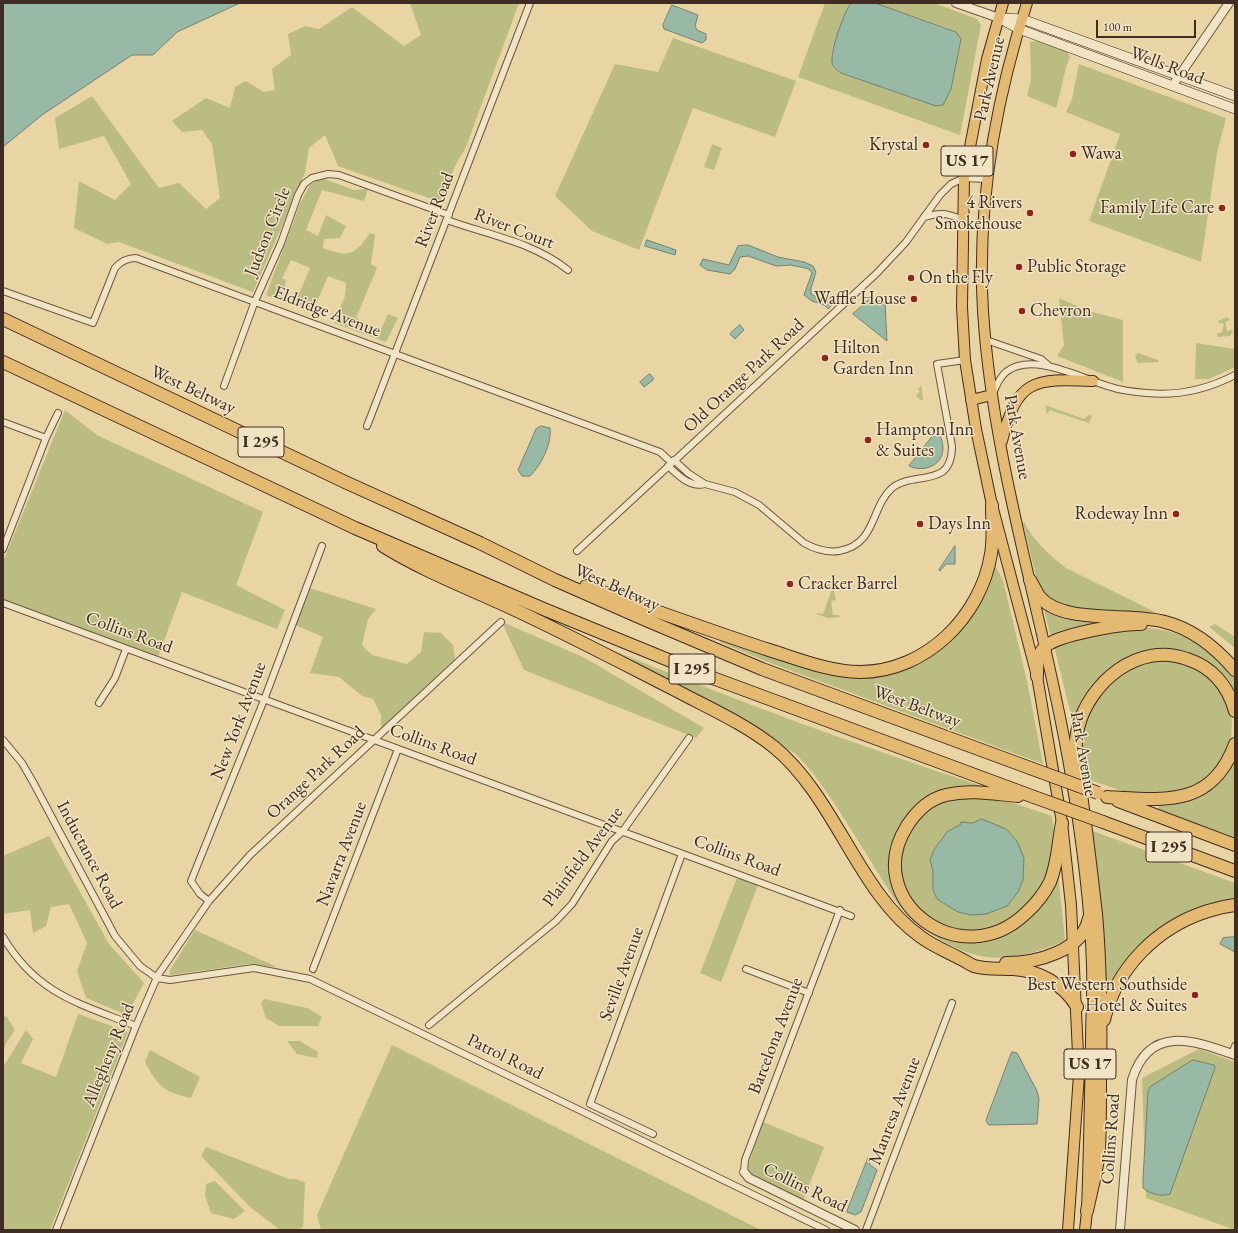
<!DOCTYPE html>
<html>
<head>
<meta charset="utf-8">
<style>
	body { margin:0 }
	#map { position:relative; width:1238px; height:1233px; overflow:hidden; background:#e9d5a4; font-family:"EB Garamond",serif }
	canvas { display:block }
	.frame { position:absolute; inset:0; border:4px solid #3f2c22; pointer-events:none }
	.scale { position:absolute; left:1096px; top:20px; width:100px; height:18px; box-sizing:border-box; border:2px solid #3f2c22; border-top:0; padding-left:5px; font-size:12px; line-height:14px; white-space:nowrap; color:#3f2c22; -webkit-text-stroke:3px #f1e4c4; paint-order:stroke }
</style>
</head>
<body>
<div id="map">
<canvas width="1238" height="1233"></canvas>
<div class="frame"></div>
<div class="scale">100 m</div>
</div>
<script>
const g = document.querySelector('canvas').getContext('2d');
g.lineJoin = 'round';
function paint(path, color) {
  g.fillStyle = color;
  g.fill(path, 'evenodd');
}
function strokePath(path, color, width, dash) {
  g.strokeStyle = color;
  g.lineWidth = width;
  g.lineCap = dash ? 'butt' : 'round';
  g.setLineDash(dash || []);
  g.stroke(path);
}
function write(font, color, halo, rows, align = 'center') {
  g.font = font + ' "EB Garamond",serif';
  g.lineWidth = 3;
  g.setLineDash([]);
  g.textBaseline = 'middle';
  g.strokeStyle = halo;
  g.fillStyle = color;
  for (const [text, x, y, turn = 0] of rows) {
    g.save();
    g.translate(x, y);
    g.rotate((+turn || 0) * Math.PI / 180);
    g.textAlign = isNaN(turn) ? turn : align;
    if (halo) g.strokeText(text, 0, 0);
    g.fillText(text, 0, 0);
    g.restore();
  }
}
const green = new Path2D(`
	M410,3H519L466,147L456,164L440,202L338,166L325,135L309,148L305,173L253,292L119,242L107,244L74,228L79,181L115,200L131,184L104,136L59,149L55,118L92,96L159,188L179,183L206,209L220,198L212,144L202,130L182,132L172,121L206,98L230,108L235,87L246,81L264,92L275,90L272,69L291,55L288,34L305,26L319,29L352,7L404,46L421,35Z
	M825,3H851L848,6L834,68L841,73L936,106L951,89L961,39L956,32L947,28L875,3H934L977,19L981,25L960,135L798,77Z
	M673,38L796,81L775,137L693,108L639,250L592,231L555,196L615,64L658,72Z
	M1039,41L1067,51L1070,57C1063,73 1062,91 1056,108L1027,96L1031,79L1030,42Z
	M1079,64L1226,118L1217,153L1201,262L1089,221L1120,134L1066,112L1072,99Z
	M712,144L722,148L714,170L704,167Z
	M322,178L354,190L368,189L364,201L322,190L306,230L318,236L326,215L346,226L340,238L324,239L323,248C349,258 355,255 370,233L375,235L371,264L377,268L356,318L380,331L388,314L398,318L386,342L334,323L345,296L346,283L328,276L313,311L294,306L310,268L291,260L282,278L286,280L282,301L266,295L300,204L310,185Z
	M1059,298L1088,311L1123,320V382L1057,356L1064,345Z
	M1227,317L1230,320L1225,322L1227,331L1232,330L1233,332L1230,336L1218,337L1217,334L1222,332L1224,324L1219,323L1218,321Z
	M1196,343L1235,349V367L1209,379H1195Z
	M1138,353L1158,360L1159,362L1138,363L1135,357Z
	M921,385L923,399L922,401L916,396L920,392L918,389Z
	M1045,405L1084,419L1089,415L1092,416L1089,423L1050,410L1047,414Z
	M65,410L97,435L263,512L236,585L285,610L277,629L182,592L158,657L3,600V562Z
	M1024,522C1034,541 1049,555 1066,568L1165,617L1051,638L1023,523Z
	M993,562L1003,580L1027,681L1043,764L765,661L720,642L722,638L867,675L944,642Z
	M828,583L833,586L836,600L831,601L833,615H839L840,617L828,618L816,614L817,613L823,614L832,589L826,586Z
	M310,588L376,609L368,619L362,645L372,655L407,664L421,652L424,632L441,633L453,645L455,659L381,728V715L373,699L362,696L339,677L310,673L323,637L295,625Z
	M505,623L585,658L704,728L696,738L524,670L503,625Z
	M1215,624L1235,637V648L1209,627Z
	M1140,627C1185,630 1203,645 1235,674V700L1193,658L1127,662L1074,727L1054,646L1057,644L1106,632Z
	M612,650C734,700 857,745 982,786L981,790L917,807L893,864L920,922L997,935L1058,873L1065,940C1048,948 1030,955 1010,957C968,963 925,935 898,904C879,878 811,755 788,750L756,729L612,652Z
	M1152,660L1180,661L1210,677L1230,705L1232,722L1231,742L1212,779L1181,794L1129,793L1083,778L1078,746L1094,696L1124,671Z
	M1235,755V837L1158,809L1159,804L1184,802L1196,797Z
	M964,797L1002,799L1052,816L1055,840L1045,886L1023,913L985,932L950,931L915,908L903,886L900,861L907,836L923,813L942,801ZM972,823L937,899L933,890V871L930,860L934,850L951,830L961,824Z
	M1090,830L1235,883V902L1167,925L1106,1003Z
	M49,836L109,944L144,983L127,1015L86,998L77,971L87,943L69,904L51,907L46,926L33,933L30,910L3,914V856Z
	M737,878L758,885L721,982L700,973Z
	M195,930L277,967L249,964L170,975V970Z
	M264,999L307,1008L322,1017L318,1026H279L266,1018L261,1003Z
	M78,1014L128,1032L50,1230H3V1067L26,1030L33,1039L21,1063L56,1077Z
	M3,1016L7,1017L15,1030L5,1045L3,1055Z
	M287,1041H300L318,1052L317,1058L297,1054Z
	M392,1045L761,1230H321L317,1215Z
	M1199,1049L1235,1062V1230L1146,1198L1142,1078Z
	M150,1050L200,1077L191,1098C164,1092 158,1087 145,1062Z
	M763,1122L824,1147L803,1201L756,1178L750,1172L748,1166Z
	M206,1147L289,1179H296L305,1183L303,1227L296,1230L279,1229L250,1207L201,1156Z
	M215,1181L245,1211L234,1219L211,1213L205,1196L206,1184Z`);
const water = new Path2D(`
	M3,3H240L177,32L153,55H132L42,115L3,147Z
	M851,3H875L956,32L961,39L951,89L943,105L936,106L841,73C836,69 832,67 832,61C831,49 844,12 851,3Z
	M672,5L698,15L695,26L697,30L706,34V40L702,43L664,29L663,25Z
	M647,240L676,250L675,255L645,246Z
	M748,245L778,257L804,262L813,266L816,272L811,288V294L820,299L827,298L835,302L828,309L824,305L812,301L804,295L812,273L809,269L791,265L776,266L748,256L740,257L735,269L730,274L707,270L700,265L703,259L729,265L738,246Z
	M871,298L885,303L887,341L853,314Z
	M740,325L744,330L735,339L730,334Z
	M650,374L654,379L644,387L640,382Z
	M541,426L550,428C552,444 541,465 530,476H522L518,470L536,429Z
	M936,432L939,433C941,438 943,443 943,448C943,466 923,473 909,466Z
	M955,546V564H946L940,571L939,570Z
	M982,819L1006,829L1017,841L1024,858L1023,880L1018,892L1007,906L986,914L971,915L958,912L937,899L933,890V871L930,860L934,850L947,832L961,824V822L972,823Z
	M1235,937V952L1220,944L1223,938Z
	M1012,1052L1017,1053L1037,1091L1039,1099L1037,1124L989,1125L986,1121Z
	M1193,1060L1214,1065L1215,1068L1170,1194C1161,1197 1150,1194 1143,1188V1179L1148,1091L1150,1087Z
	M868,1158L870,1165L877,1170L861,1212L855,1215L847,1212Z`);
const minor = new Path2D(`
	M924,217C941,212 947,213 963,220
	M447,220C488,235 533,242 568,270
	M3,291L93,323L115,268C121,261 127,258 136,258L660,452L672,463
	M986,340L1041,359L1049,366
	M224,386L255,301L281,243L298,195L304,184L312,178L328,174L339,175L449,215
	M993,393C997,385 999,378 1006,372C1033,351 1082,379 1111,387C1122,391 1135,392 1147,393C1177,396 1208,389 1235,375
	M3,422L46,438
	M367,426L530,3
	M674,460L688,473L705,484L735,492L759,505L804,543C815,549 826,553 839,551C877,544 870,508 892,488C914,470 952,490 952,446L937,364L965,360
	M668,466C679,476 690,488 705,484
	M3,549L46,438L58,413
	M577,551L877,273L906,242L940,195L951,184L964,178L988,179
	M3,603L851,916
	M99,703L115,678L126,649
	M3,740L22,763L33,782L115,936L140,966L157,978L170,980L254,968L310,979L826,1230
	M209,901L200,894L191,881L264,700L322,546
	M3,937C37,994 78,1003 136,1026
	M313,969L398,749
	M746,969L809,993
	M429,1025L556,921L572,904L612,841L622,832L689,738
	M1232,1054L1235,1046
	M653,1134L590,1104L682,854
	M744,1172L745,1160L840,910
	M56,1230L136,1026L158,975L209,901L250,855L501,622
	M866,1230L952,1003`);
const tertiary = new Path2D(`
	M956,3L999,18
	M1173,85L1229,3
	M744,1172L749,1178L855,1230
	M1120,1230L1132,1080C1149,1024 1193,1040 1235,1055`);
const secondary = new Path2D(`
	M999,18L1019,29L1235,109
	M1002,18L1022,19L1235,96`);
const trunk = new Path2D(`
	M1003,3L987,59L964,178L962,307L965,360L976,429L992,505L1037,676L1062,823L1071,905L1079,1075L1068,1230
	M1027,3C995,102 977,208 983,311C993,467 1044,616 1070,770C1081,834 1090,900 1092,965C1093,991 1091,1018 1091,1045C1090,1100 1089,1155 1087,1211L1085,1230
	M971,400L992,395
	M1002,441C1017,379 1034,378 1093,381`);
const motorway = new Path2D(`
	M3,319L345,482L480,543L555,580L646,620L762,669L1030,768
	M3,362L355,528L546,610L710,677L1034,797
	M383,546C423,571 468,588 511,608C567,634 622,663 677,691C709,708 745,724 774,747C836,798 858,893 921,937C933,946 946,951 959,958C964,960 969,964 974,966C987,970 1000,968 1013,969C1038,970 1065,985 1077,1007
	M1030,580C1033,585 1036,591 1039,596C1061,625 1131,612 1165,622C1193,629 1217,649 1235,670
	M586,586C647,608 708,630 769,650C798,659 830,672 860,672C926,672 981,616 991,554C994,538 992,521 992,505
	M1037,676C1037,665 1037,654 1045,647C1056,635 1123,623 1141,624
	M1018,796C994,794 971,789 946,795C929,799 916,812 907,826C860,900 961,976 1026,913C1036,904 1044,894 1050,882C1058,863 1058,843 1062,823
	M1107,797C1164,800 1212,808 1235,744
	M1118,801L1235,845
	M1103,822L1235,871
	M1006,963C1036,963 1083,951 1089,918
	M1104,1020C1116,968 1157,927 1208,911C1217,908 1226,906 1235,905
	M1087,1211C1091,1191 1097,1171 1099,1151C1100,1128 1100,1104 1100,1081C1101,1025 1101,969 1096,914C1092,879 1088,844 1083,809C1080,785 1072,752 1078,728C1089,683 1138,641 1187,659C1212,667 1228,686 1235,711`);
const motorwayBridge = new Path2D(`
	M1030,768L1098,793
	M1034,797L1103,822`);
const markers = [
	[926,145,4,"#8f2418"],
	[1073,154,4,"#8f2418"],
	[1222,208,4,"#8f2418"],
	[1030,213,4,"#8f2418"],
	[1019,267,4,"#8f2418"],
	[911,278,4,"#8f2418"],
	[914,299,4,"#8f2418"],
	[1022,311,4,"#8f2418"],
	[825,358,4,"#8f2418"],
	[868,440,4,"#8f2418"],
	[1176,514,4,"#8f2418"],
	[920,524,4,"#8f2418"],
	[790,584,4,"#8f2418"],
	[1195,995,4,"#8f2418"]
];
const shields = [
	[967,161,52],
	[261,442,46],
	[692,669,46],
	[1169,847,46],
	[1090,1064,52]
];
const shieldNames = [
	["US 17",967,161],
	["I 295",261,442],
	["I 295",692,669],
	["I 295",1169,847],
	["US 17",1090,1064]
];
const streetNames = [
	["Wells Road",1167,66,21],
	["Park Avenue",990,79,-77],
	["River Road",435,210,-69],
	["River Court",514,229,21],
	["Judson Circle",268,232,-68],
	["Eldridge Avenue",327,312,21],
	["Old Orange Park Road",744,376,-43],
	["West Beltway",193,390,25],
	["Park Avenue",1017,437,80],
	["West Beltway",617,588,24],
	["Collins Road",129,633,20],
	["West Beltway",917,707,20],
	["New York Avenue",239,721,-69],
	["Collins Road",433,745,20],
	["Park Avenue",1083,754,80],
	["Orange Park Road",316,773,-43],
	["Navarra Avenue",342,854,-69],
	["Inductance Road",89,855,62],
	["Collins Road",737,856,20],
	["Plainfield Avenue",583,857,-53],
	["Seville Avenue",622,974,-70],
	["Barcelona Avenue",776,1036,-69],
	["Allegheny Road",109,1055,-68],
	["Patrol Road",505,1057,26],
	["Manresa Avenue",895,1111,-69],
	["Collins Road",1111,1139,-86],
	["Collins Road",805,1188,26]
];
const poiNames = [
	["Krystal",918,145,"right"],
	["Wawa",1081,154],
	["4 Rivers",1022,203,"right"],
	["Smokehouse",1022,224,"right"],
	["Family Life Care",1214,208,"right"],
	["Public Storage",1027,267],
	["On the Fly",919,278],
	["Waffle House",906,299,"right"],
	["Chevron",1030,311],
	["Hilton",833,348],
	["Garden Inn",833,369],
	["Hampton Inn",876,430],
	["& Suites",876,451],
	["Rodeway Inn",1168,514,"right"],
	["Days Inn",928,524],
	["Cracker Barrel",798,584],
	["Best Western Southside",1187,985,"right"],
	["Hotel & Suites",1187,1006,"right"]
];
paint(green, '#bbbc82');
paint(water, '#97b9a5');
strokePath(water, '#748171', 1);
strokePath(minor, '#6a5642', 8);
strokePath(tertiary, '#6a5642', 10);
strokePath(secondary, '#3f2c22', 10);
strokePath(trunk, '#3f2c22', 12);
strokePath(motorway, '#3f2c22', 14);
strokePath(minor, '#f1e4c4', 6);
strokePath(tertiary, '#f1e4c4', 8);
strokePath(secondary, '#f1e4c4', 9);
strokePath(trunk, '#e4ba72', 10);
strokePath(motorway, '#e4ba72', 12);
strokePath(motorwayBridge, '#3f2c22', 14, []);
strokePath(motorwayBridge, '#e4ba72', 12);
for (const [x, y, r, color] of markers) {
  const dot = new Path2D();
  dot.arc(x, y, r, 0, 2 * Math.PI);
  g.fillStyle = color;
  g.fill(dot);
  strokePath(dot, '#f1e4c4', 1.5);
}
for (const [x, y, w] of shields) {
  const box = new Path2D();
  box.roundRect(x - w / 2, y - 15, w, 30, 3);
  g.fillStyle = '#f1e4c4';
  g.fill(box);
  strokePath(box, '#3f2c22', 1);
}
write('bold 17px', '#3f2c22', null, shieldNames);
write('18px', '#3f2c22', '#f1e4c4', streetNames);
write('18px', '#3f2c22', '#f1e4c4', poiNames, 'left');
</script>
</body>
</html>
